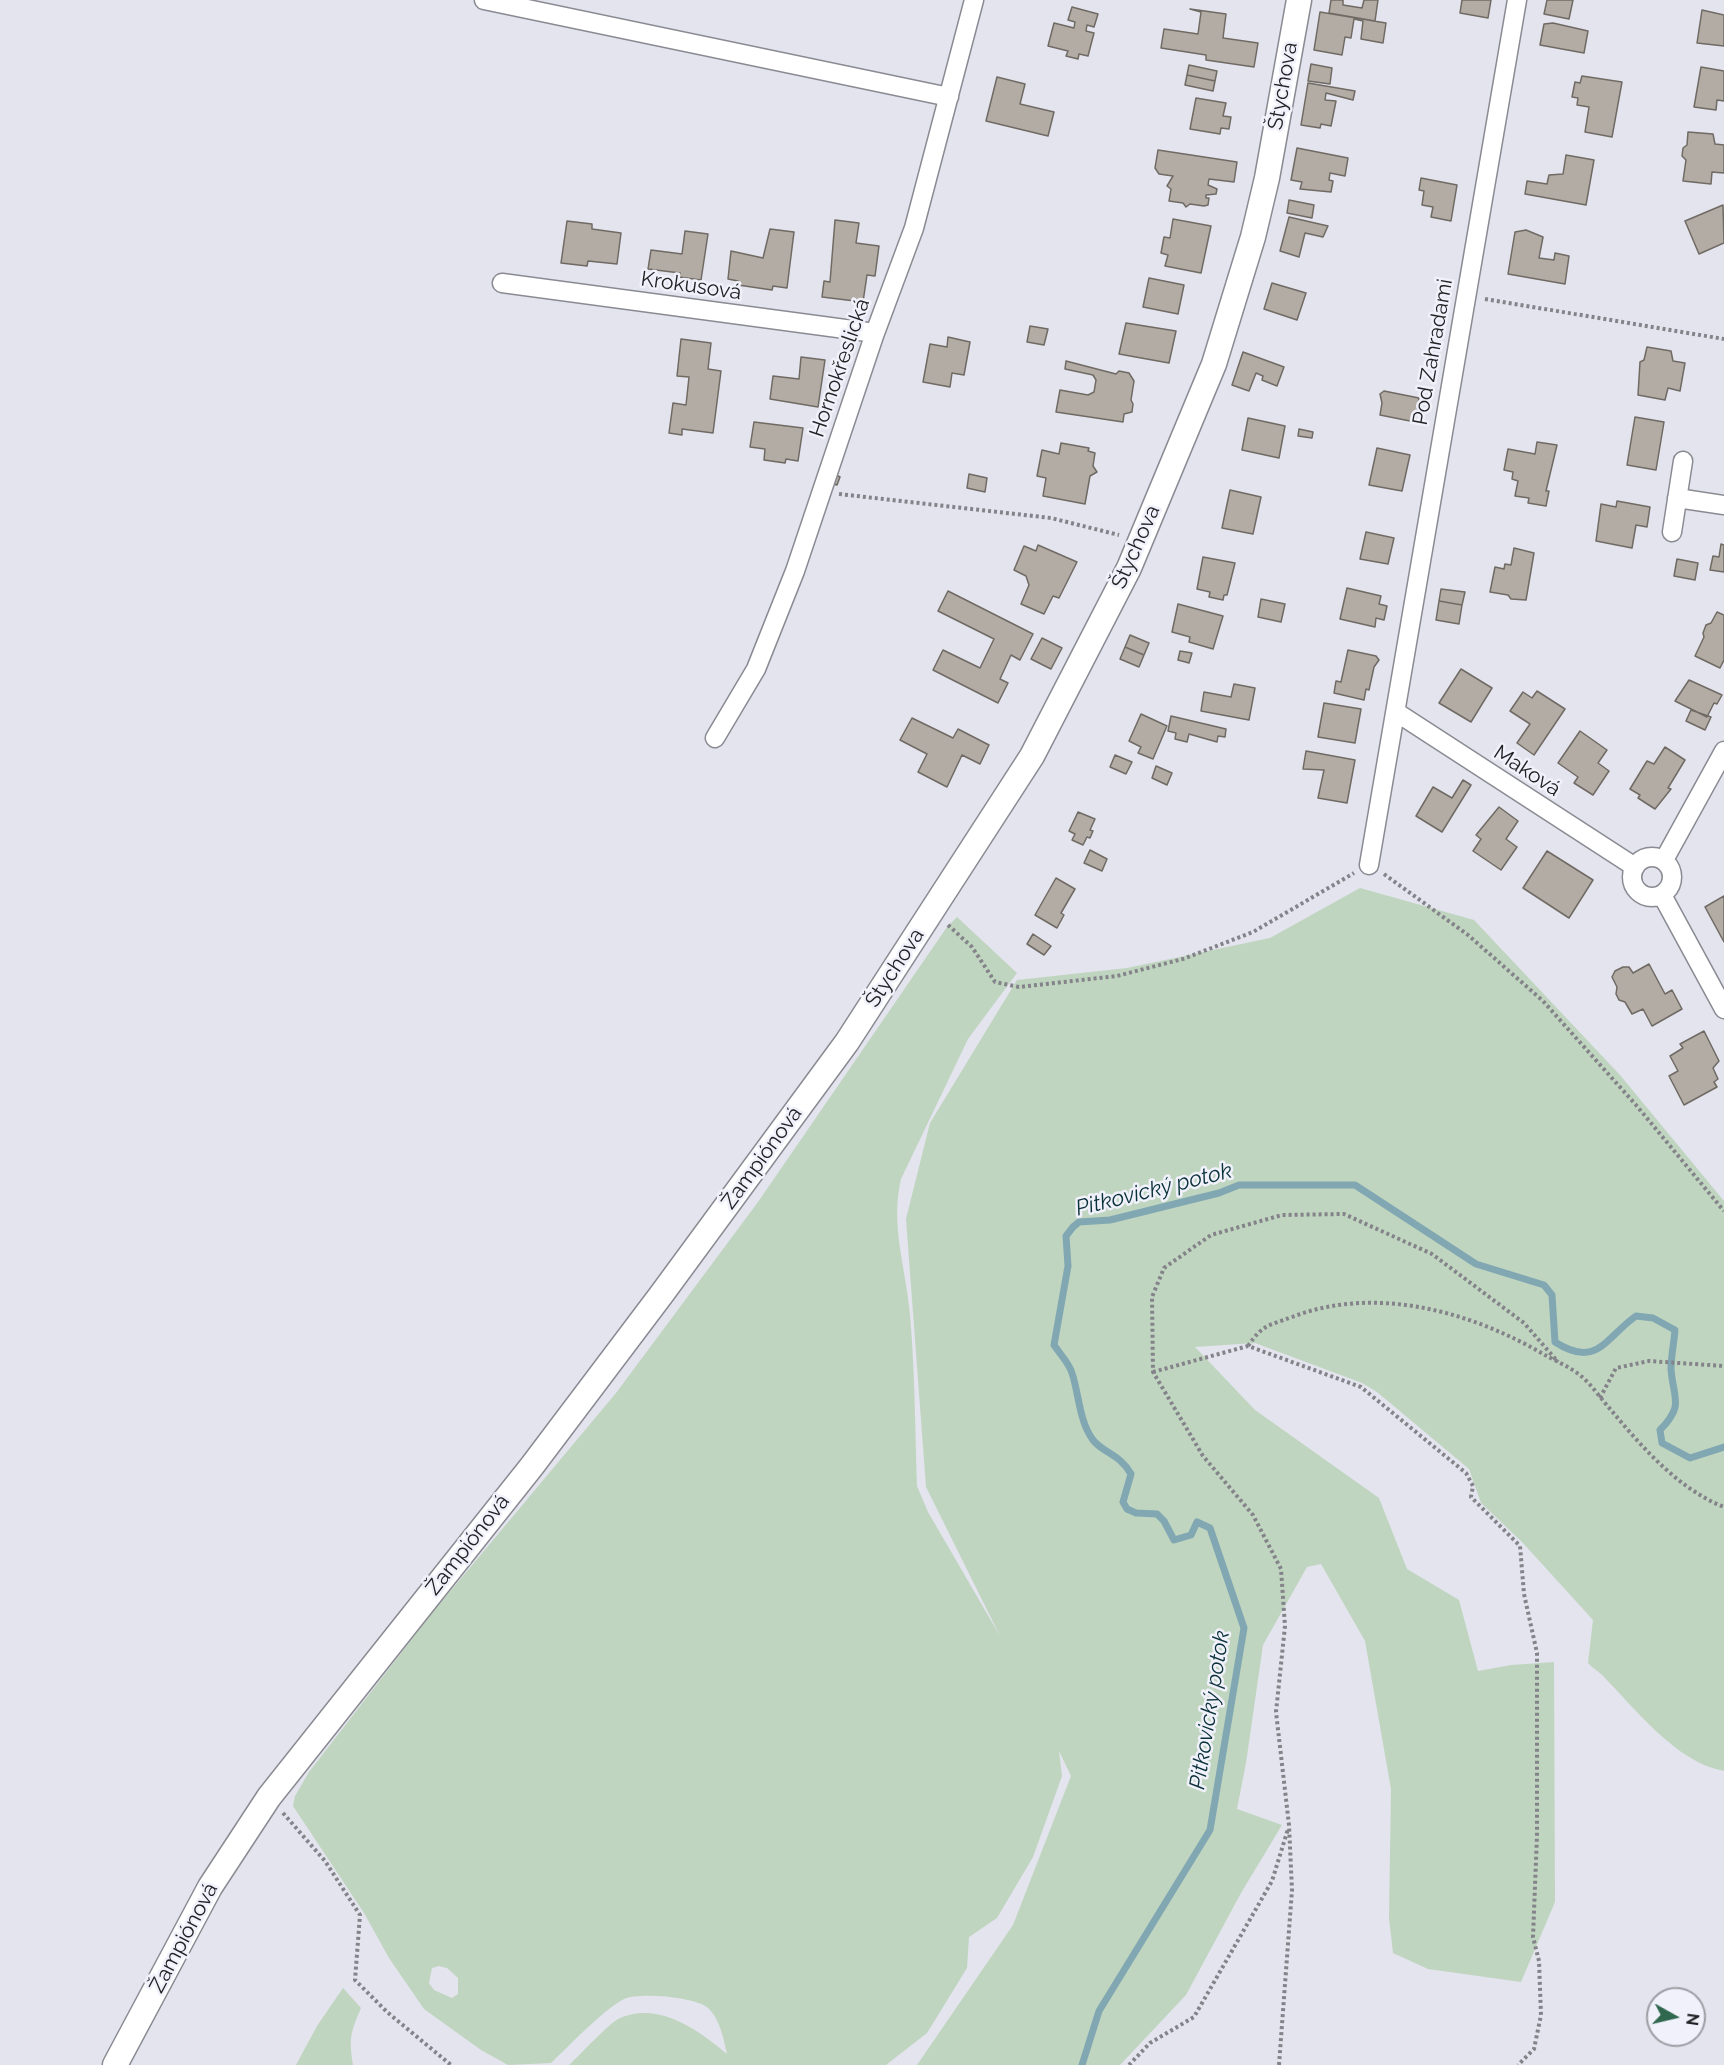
<!DOCTYPE html>
<html>
<head>
<meta charset="utf-8">
<style>
	body { margin:0 }
	#map { position:relative; width:1724px; height:2065px; overflow:hidden; background:#e3e4ed; font-family:Raleway,sans-serif }
	canvas { display:block }
	.north { position:absolute; left:1646px; top:1987px; width:60px; height:60px; box-sizing:border-box; background:#f0f1fa; border:2px solid #9e9ea5; border-radius:50%; rotate:98deg; font-size:16px; font-weight:700; line-height:24px; text-align:center; color:#222225 }
	.north::after { content:''; display:block; margin:auto; width:21px; height:27px; background:#2f674f; clip-path:polygon(50% 0,100% 100%,50% 72%,0 100%) }
</style>
</head>
<body>
<div id="map">
<canvas width="1724" height="2065"></canvas>
<div class="north">N</div>
</div>
<script>
const g = document.querySelector('canvas').getContext('2d');
g.lineJoin = 'round';
function paint(path, color) {
  g.fillStyle = color;
  g.fill(path, 'evenodd');
}
function strokePath(path, color, width, dash) {
  g.strokeStyle = color;
  g.lineWidth = width;
  g.lineCap = dash ? 'butt' : 'round';
  g.setLineDash(dash || []);
  g.stroke(path);
}
function write(font, color, halo, rows, align = 'center') {
  g.font = font + ' Raleway,sans-serif';
  g.lineWidth = 5;
  g.setLineDash([]);
  g.textBaseline = 'middle';
  g.strokeStyle = halo;
  g.fillStyle = color;
  for (const [text, x, y, turn = 0] of rows) {
    g.save();
    g.translate(x, y);
    g.rotate((+turn || 0) * Math.PI / 180);
    g.textAlign = isNaN(turn) ? turn : align;
    if (halo) g.strokeText(text, 0, 0);
    g.fillText(text, 0, 0);
    g.restore();
  }
}
const green = new Path2D(`
	M1360,888L1474,920L1620,1075L1724,1201V1771C1675,1762 1635,1708 1602,1675C1597,1670 1592,1668 1588,1663L1593,1620L1522,1542L1481,1503L1469,1469L1377,1392L1362,1383L1255,1343L1195,1347L1255,1410L1379,1498L1407,1569L1459,1600L1478,1671L1511,1665L1554,1662L1555,1902L1521,1982L1428,1969L1393,1953L1389,1918L1391,1789L1365,1641L1321,1564L1307,1567L1263,1645L1246,1763L1237,1809L1282,1825L1241,1893L1186,1995L1120,2065H917L1013,1925L1071,1776L1059,1751L1062,1776L1033,1857L997,1918L969,1937L967,1968L927,2033L886,2065H569C580,2055 609,2023 620,2018C659,2001 700,2031 727,2054C724,2040 720,2019 708,2008C696,1997 639,1992 624,1999C604,2009 568,2047 551,2063L508,2065L481,2050L424,2009L389,1958L364,1913L293,1806L295,1796L309,1772L432,1613L616,1393L758,1202L947,927L957,917L1017,973L968,1039L901,1179C890,1226 906,1268 910,1315C915,1372 915,1429 917,1486L928,1512L1000,1636L926,1487L906,1219L930,1123L1017,980L1127,968L1270,938ZM439,1966L447,1968L458,1978V1994L452,1998L434,1990L429,1983L432,1968Z
	M343,1988L361,2008C350,2034 349,2038 353,2065H296L317,2026Z`);
const stream = new Path2D(`
	M1082,2065L1099,2011L1210,1830L1244,1628L1210,1528L1197,1522L1191,1535L1174,1540L1164,1521L1157,1514L1136,1513L1127,1509L1123,1502L1131,1474C1120,1454 1103,1453 1093,1440C1079,1421 1079,1394 1072,1373C1069,1363 1060,1354 1054,1345L1068,1266L1066,1236L1073,1227L1079,1222L1110,1220L1219,1193L1239,1185H1355L1476,1264L1544,1285L1552,1295L1555,1342C1597,1369 1605,1338 1636,1316L1653,1318L1675,1330C1674,1343 1671,1356 1671,1369C1673,1398 1685,1405 1660,1430L1662,1443L1690,1458L1724,1447`);
const building = new Path2D(`
	M1331,0H1343V5L1362,8L1364,0H1378L1375,21L1329,13Z
	M1462,0H1491L1488,18L1460,13Z
	M1547,0H1573L1569,19L1544,14Z
	M1072,7L1098,14L1094,27L1087,25L1086,31L1094,33L1088,56L1079,54L1078,59L1066,56L1068,51L1048,46L1054,23L1074,28L1075,22L1068,20Z
	M1190,9L1226,14L1223,38L1258,43L1254,67L1206,60V55L1161,48L1164,29L1198,34L1201,12Z
	M1702,10L1724,15V46L1697,43Z
	M1320,12L1386,23L1383,43L1361,39L1363,21L1354,19L1351,38L1345,37L1342,55L1314,50Z
	M1553,23L1588,31L1584,53L1540,45L1544,24Z
	M1311,64L1332,68L1330,84L1308,81Z
	M1189,65L1217,71L1215,81L1187,75Z
	M1701,67L1724,71V101L1717,100L1716,110L1694,107Z
	M1187,75L1215,81L1213,91L1185,85Z
	M1582,76L1622,82L1612,137L1585,132L1589,107L1577,105L1578,98L1572,97L1575,82L1580,83Z
	M997,77L1025,84L1020,104L1054,112L1048,136L986,121Z
	M1308,83L1355,91L1353,100L1326,93L1325,100L1336,101L1331,126L1321,124L1320,128L1301,125Z
	M1196,98L1226,103L1223,116L1231,117L1229,129L1221,128L1220,134L1190,129Z
	M1688,132L1713,134L1715,144L1724,145V173L1712,172L1711,184L1683,181L1686,160L1682,156L1683,148L1687,145Z
	M1297,148L1348,158L1345,176L1330,173L1329,180L1333,181L1331,192L1300,189L1302,182L1291,180Z
	M1158,150L1237,162L1234,182L1209,179L1208,185L1217,189L1216,194L1206,195V198H1209L1208,205L1204,206L1190,204L1186,207L1183,203L1169,201L1171,189L1167,186L1173,176L1159,174L1155,168Z
	M1566,155L1594,160L1586,205L1525,194L1527,181L1547,184L1549,175L1563,174Z
	M1421,178L1457,185L1451,221L1431,217L1433,207L1422,205L1424,191L1419,190Z
	M1289,200L1314,205L1312,218L1287,213Z
	M1723,205L1724,243L1699,254L1685,221Z
	M1289,217L1328,226L1323,237L1305,233L1299,257L1280,251Z
	M1173,219L1211,226L1201,273L1165,266L1168,255L1161,253L1164,237L1170,238Z
	M835,220L859,223L856,243L879,246L875,276L867,275L863,302L822,297L824,281L830,282Z
	M567,221L592,224V229L621,233L617,264L588,261L587,266L561,263Z
	M770,229L794,232L787,288L773,286L772,290L738,285V281L728,279L731,251L763,258Z
	M1526,230L1543,237L1539,258L1554,260L1555,253L1569,256L1565,284L1508,274L1515,232Z
	M685,231L708,234L701,280L679,277L680,273L648,269L651,250L682,254Z
	M1149,278L1184,285L1178,314L1143,307Z
	M1272,283L1306,293L1297,320L1264,309Z
	M1126,323L1176,331L1169,363L1119,354Z
	M1030,326L1048,329L1044,345L1027,342Z
	M948,337L970,342L964,375L952,373L950,387L923,382L930,344L947,347Z
	M681,339L711,343L708,369L721,371L713,433L682,429V435L669,433L673,403L686,405L689,377L677,376Z
	M1647,347L1671,351L1673,361L1685,363L1680,391L1668,388L1665,400L1638,395L1640,362L1644,360Z
	M1243,352L1284,367L1277,386L1262,380L1263,376L1256,373L1249,391L1232,385Z
	M801,357L825,360L818,407L770,399L773,376L799,379Z
	M1066,361L1116,374L1119,371L1129,373L1134,381L1131,400L1133,404L1132,412L1124,414L1123,422L1056,412L1060,390L1088,395L1094,392L1096,380L1093,375L1065,369Z
	M1384,391L1419,398L1415,422L1380,415L1382,403L1380,394Z
	M1635,417L1664,422L1656,470L1627,465Z
	M1248,418L1285,426L1279,458L1242,450Z
	M754,422L803,428L798,461L786,459L785,463L764,460L765,449L750,447Z
	M1299,429L1313,432L1312,438L1298,436Z
	M1537,442L1557,445L1546,491H1549L1546,506L1528,503L1529,498L1515,496L1518,481L1512,479L1513,472L1504,470L1508,449L1535,454Z
	M1061,443L1089,448L1088,451L1095,453L1093,466L1097,472L1090,476L1085,504L1043,496L1046,478L1037,476L1042,450L1059,454Z
	M1377,448L1410,455L1402,491L1369,485Z
	M834,474L840,477L837,485L830,483Z
	M969,474L987,478L985,492L967,488Z
	M1230,490L1261,497L1253,534L1222,528Z
	M1617,501L1650,507L1647,527L1636,525L1632,548L1596,541L1601,504L1616,507Z
	M1366,532L1394,538L1388,564L1360,559Z
	M1721,544L1724,545V572L1710,570L1713,556L1719,557Z
	M1038,545L1077,562L1059,598L1053,596L1044,614L1021,604L1029,585L1026,576L1014,570L1024,546L1036,551Z
	M1514,548L1534,553L1526,600L1511,599L1508,595L1490,592L1495,567L1504,569L1505,564L1511,565Z
	M1203,557L1235,563L1227,595H1224L1223,600L1209,597L1210,592L1197,589Z
	M1677,559L1698,563L1695,580L1674,576Z
	M1347,588L1381,596L1379,604L1387,606L1384,620L1376,618L1375,627L1340,619Z
	M1441,589L1465,592L1462,605L1439,601Z
	M948,591L1033,634L1020,660L1011,655L1000,679L1008,683L998,703L933,670L943,650L980,668L994,639L938,611Z
	M1261,599L1285,604L1281,622L1258,617Z
	M1439,601L1462,605L1459,624L1436,620Z
	M1178,604L1223,616L1213,649L1189,642L1190,637L1172,632Z
	M1717,612L1724,615V660L1720,668L1695,656L1704,637L1703,633L1706,625L1711,623Z
	M1130,635L1149,643L1144,655L1125,647Z
	M1042,638L1062,648L1051,669L1031,659Z
	M1125,647L1144,655L1139,667L1120,659Z
	M1348,650L1376,656L1379,660L1374,667L1369,690L1366,689L1364,700L1334,693L1336,681L1341,682Z
	M1180,651L1192,653L1189,663L1178,660Z
	M1461,669L1492,688L1471,722L1439,703Z
	M1689,680L1722,695L1717,704L1714,703L1707,717L1675,701Z
	M1234,684L1255,688L1249,720L1201,711L1204,692L1231,697Z
	M1537,691L1565,709L1534,755L1517,743L1530,724L1510,711L1523,692L1532,698Z
	M1324,703L1361,709L1355,743L1318,737Z
	M1691,710L1711,717L1705,730L1686,721Z
	M1141,714L1167,726L1153,759L1138,753L1141,747L1129,741Z
	M1171,716L1226,729L1225,737L1218,736L1217,742L1189,734L1187,742L1175,739L1176,733L1168,731Z
	M912,718L953,738L958,729L989,745L980,764L962,755L947,787L918,772L927,754L900,740Z
	M1580,731L1607,750L1598,763L1609,771L1593,795L1574,783L1578,777L1558,763Z
	M1665,747L1685,760L1668,788L1671,789L1655,809L1638,798L1640,795L1630,789L1647,761L1654,764Z
	M1306,751L1355,760L1347,803L1318,798L1324,770L1303,769Z
	M1115,755L1132,762L1126,774L1110,767Z
	M1156,766L1172,773L1167,785L1152,778Z
	M1463,780L1471,785L1442,832L1416,816L1433,787L1452,798Z
	M1499,807L1518,821L1506,839L1517,847L1501,870L1473,851L1481,839L1476,835Z
	M1078,812L1095,819L1090,830L1093,831L1090,838L1087,837L1083,845L1072,840L1075,834L1069,831Z
	M1090,850L1107,859L1102,871L1084,863Z
	M1547,851L1593,880L1569,918L1523,888Z
	M1056,878L1075,889L1061,913L1064,915L1057,928L1035,915Z
	M1724,896V942L1705,907Z
	M1033,934L1051,946L1044,955L1027,944Z
	M1649,964L1665,994L1672,990L1682,1009L1652,1026L1643,1009L1632,1014L1625,1002L1619,1000L1616,994L1617,987L1612,977L1615,971L1623,967H1629L1633,973Z
	M1704,1031L1719,1061L1713,1068L1718,1079L1714,1082L1717,1087L1684,1105L1669,1076L1678,1071L1670,1056L1683,1048L1680,1044Z`);
const path = new Path2D(`
	M1485,299L1724,339
	M839,494L1051,518L1119,535
	M1384,874L1468,935L1543,1001L1636,1105L1724,1211
	M948,925L972,947L995,982L1019,987L1117,976L1183,959L1253,932L1354,873
	M1248,1346C1263,1324 1268,1326 1292,1317C1375,1285 1470,1311 1545,1355C1556,1361 1570,1367 1581,1376C1592,1385 1601,1399 1611,1410C1642,1447 1678,1489 1724,1507
	M1153,1372L1248,1346L1361,1387L1466,1473L1473,1486L1471,1497L1520,1546L1524,1594L1537,1653V1835L1533,1937L1539,1961L1541,2015L1534,2049L1518,2065
	M1600,1398L1616,1368L1649,1361L1724,1366
	M283,1813L325,1861L360,1915L355,1980L387,2012L451,2065
	M1129,2065L1150,2043L1194,2017L1272,1881L1288,1829
	M1279,2065L1292,1890L1289,1825L1276,1712L1285,1626L1281,1569L1253,1515L1203,1456L1153,1372L1152,1297L1164,1268L1211,1235L1282,1215L1344,1214L1432,1254L1524,1323L1558,1362`);
const minor = new Path2D(`
	M484,0L949,97
	M502,283L875,333
	M1677,498L1724,505
	M1672,532L1683,461
	M1396,712L1635,867
	M715,738L756,669L795,571L875,333L914,228L974,0
	M1632 877a20 20 0 1 1 40 0a20 20 0 1 1-40 0Z
	M1664,860L1724,751
	M1369,865L1517,0
	M1662,895L1724,1009`);
const tertiary = new Path2D(`
	M115,2065L210,1887L269,1797L532,1466L661,1295L847,1042L1032,756L1129,568L1214,364L1253,237L1267,178L1299,0`);
const streetNames = [
	["Štychova",1283,86,-80],
	["Krokusová",691,286,8],
	["Pod Zahradami",1433,352,-80],
	["Hornokřeslická",840,368,-71],
	["Štychova",1136,547,-66],
	["Maková",1527,771,33],
	["Štychova",895,968,-57],
	["Žampiónová",762,1158,-54],
	["Žampiónová",468,1545,-52],
	["Žampiónová",184,1938,-62]
];
const waterNames = [
	["Pitkovický potok",1154,1190,-14],
	["Pitkovický potok",1210,1710,-81]
];
paint(green, '#c0d5c0');
strokePath(stream, '#81a8b2', 7);
paint(building, '#b2aca5');
strokePath(building, '#706a64', 1.5);
strokePath(minor, '#8a8a93', 21);
strokePath(tertiary, '#8a8a93', 27);
strokePath(path, '#838389', 4, [3, 3]);
strokePath(minor, '#fff', 18);
strokePath(tertiary, '#fff', 24);
write('21px', '#222225', '#f0f1fa', streetNames);
write('italic 22px', '#0a3139', '#f0f1fa', waterNames);
</script>
</body>
</html>
